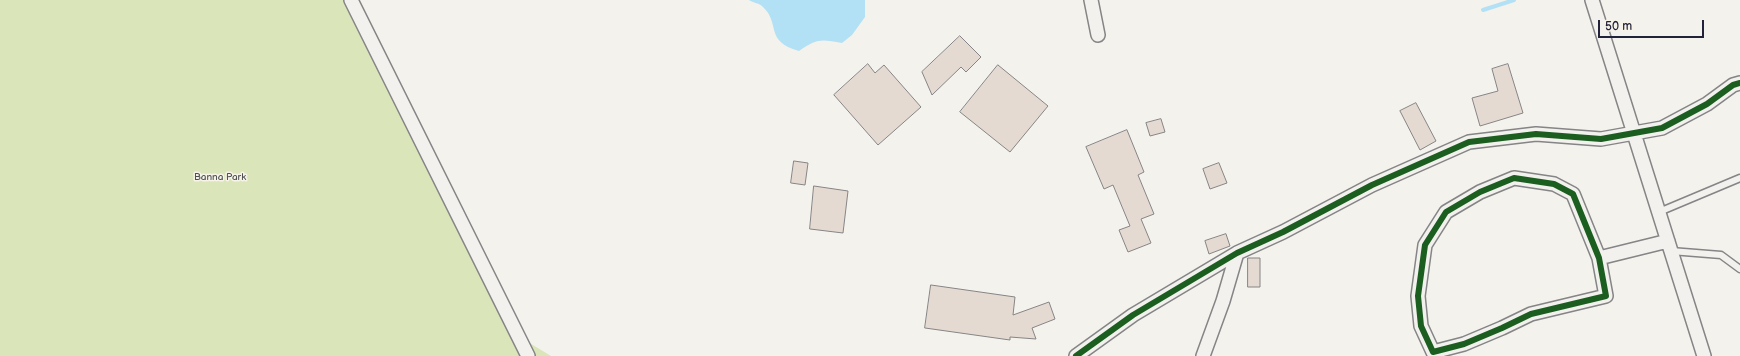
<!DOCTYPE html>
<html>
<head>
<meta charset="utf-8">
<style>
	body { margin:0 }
	#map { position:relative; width:1740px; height:356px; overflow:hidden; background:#f4f2ec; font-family:"Balsamiq Sans",sans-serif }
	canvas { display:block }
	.scale { position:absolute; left:1598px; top:20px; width:106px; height:18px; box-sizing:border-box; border:2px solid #22223b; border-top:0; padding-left:5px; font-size:12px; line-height:14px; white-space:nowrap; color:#22223b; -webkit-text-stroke:3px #f7f3e8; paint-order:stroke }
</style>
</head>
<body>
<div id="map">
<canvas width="1740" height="356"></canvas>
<div class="scale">50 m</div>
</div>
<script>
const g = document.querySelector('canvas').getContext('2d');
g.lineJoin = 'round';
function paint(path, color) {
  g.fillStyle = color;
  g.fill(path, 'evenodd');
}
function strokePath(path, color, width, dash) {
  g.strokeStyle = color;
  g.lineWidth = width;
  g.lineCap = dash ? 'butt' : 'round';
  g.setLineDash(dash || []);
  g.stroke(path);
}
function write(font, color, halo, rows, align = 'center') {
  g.font = font + ' "Balsamiq Sans",sans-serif';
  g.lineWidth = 3;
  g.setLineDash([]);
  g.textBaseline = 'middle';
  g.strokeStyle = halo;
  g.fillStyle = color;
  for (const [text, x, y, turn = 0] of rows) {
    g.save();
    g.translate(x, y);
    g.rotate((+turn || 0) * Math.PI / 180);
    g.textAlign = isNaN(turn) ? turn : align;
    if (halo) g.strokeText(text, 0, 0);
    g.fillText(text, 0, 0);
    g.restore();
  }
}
const green = new Path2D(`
	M0,0H351L518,336L551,356H0Z`);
const water = new Path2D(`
	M749,0H865V17L852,35L842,43C820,39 817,39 799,51C764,41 781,24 763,7C760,3 753,3 749,0Z`);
const stream = new Path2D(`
	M1483,10L1514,0`);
const building = new Path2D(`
	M960,36L981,57L966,72L961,67L932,95L922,72Z
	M868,64L875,73L884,65L921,107L878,145L834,95Z
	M1508,64L1523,113L1480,126L1472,98L1498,91L1492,69Z
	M998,65L1048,106L1010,152L960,112Z
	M1416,103L1436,141L1420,150L1400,111Z
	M1161,119L1165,132L1150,136L1146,123Z
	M1127,130L1144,172L1138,175L1154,214L1141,219L1151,243L1128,252L1119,230L1130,226L1113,185L1104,189L1086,147Z
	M794,161L808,163L805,185L791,183Z
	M1219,163L1227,183L1210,189L1203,169Z
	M814,186L848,191L843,233L810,229Z
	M1226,234L1230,246L1209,254L1205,241Z
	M1248,258H1260V287H1248Z
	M931,285L1015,297L1013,315L1049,302L1055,319L1032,328L1036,339L1010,337V340L925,328Z`);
const service = new Path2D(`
	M1659,212L1740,178
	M1671,251L1721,255L1740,269`);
const minor = new Path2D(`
	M351,0L528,356
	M1091,0L1098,35
	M1592,0L1704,356
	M1514,178L1554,184L1573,194L1599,258L1606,296L1531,314L1502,328L1464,344L1433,352L1421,326L1418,296L1425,245L1446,212L1480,192Z
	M1599,258L1668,241
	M1076,356L1133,315L1237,253L1283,232L1372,185L1469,142L1536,134L1601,139L1662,128L1707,104L1733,85L1740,83
	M1203,356L1223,301L1237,253`);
const cycleway = new Path2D(`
	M1514,178L1554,184L1573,194L1599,258L1606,296L1531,314L1502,328L1464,344L1433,352L1421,326L1418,296L1425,245L1446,212L1480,192Z
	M1076,356L1133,315L1237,253L1283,232L1372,185L1469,142L1536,134L1601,139L1662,128L1707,104L1733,85L1740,83`);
const parkNames = [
	["Banna Park",220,177]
];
paint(green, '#dae6ba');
paint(water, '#b2e0f4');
strokePath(stream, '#b2e0f4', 4);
paint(building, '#e5dad1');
strokePath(building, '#858486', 1);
strokePath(service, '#858486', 9);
strokePath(minor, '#858486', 16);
strokePath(service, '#f2f1ed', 6);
strokePath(minor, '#f2f1ed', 13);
strokePath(cycleway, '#1b5e20', 6);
write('10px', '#4b5050', '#f7f3e8', parkNames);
</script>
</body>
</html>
